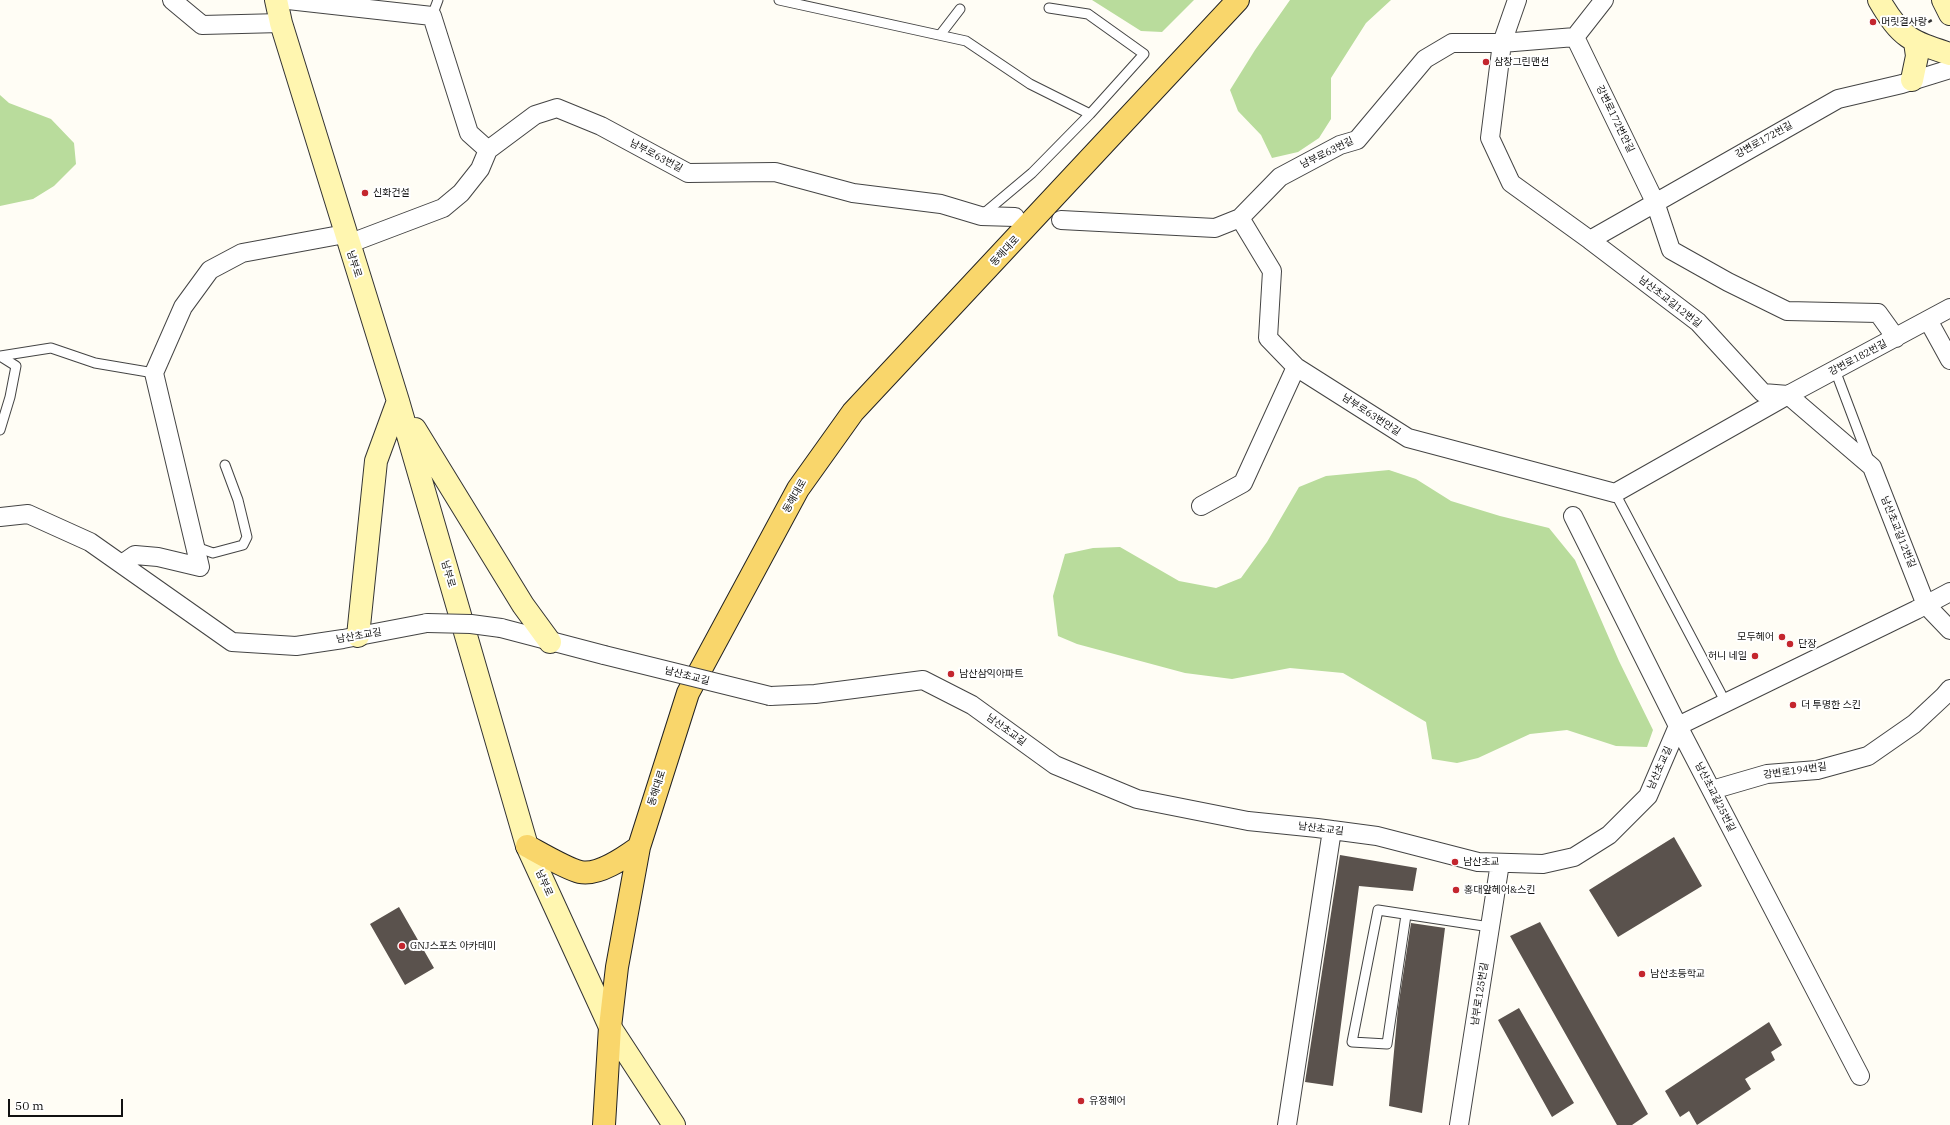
<!DOCTYPE html>
<html>
<head>
<meta charset="utf-8">
<style>
	body { margin:0 }
	#map { position:relative; width:1950px; height:1125px; overflow:hidden; background:#fffdf5; font-family:"IBM Plex Serif",serif }
	canvas { display:block }
	.scale { position:absolute; left:8px; top:1099px; width:115px; height:18px; box-sizing:border-box; border:2px solid #111; border-top:0; padding-left:5px; font-size:12px; line-height:14px; white-space:nowrap; color:#111; -webkit-text-stroke:3px #fff; paint-order:stroke }
</style>
</head>
<body>
<div id="map">
<canvas width="1950" height="1125"></canvas>
<div class="scale">50 m</div>
</div>
<script>
const g = document.querySelector('canvas').getContext('2d');
g.lineJoin = 'round';
function paint(path, color) {
  g.fillStyle = color;
  g.fill(path, 'evenodd');
}
function strokePath(path, color, width, dash) {
  g.strokeStyle = color;
  g.lineWidth = width;
  g.lineCap = dash ? 'butt' : 'round';
  g.setLineDash(dash || []);
  g.stroke(path);
}
function write(font, color, halo, rows, align = 'center') {
  g.font = font + ' "IBM Plex Serif","Noto Sans KR",serif';
  g.lineWidth = 4;
  g.setLineDash([]);
  g.textBaseline = 'middle';
  g.strokeStyle = halo;
  g.fillStyle = color;
  for (const [text, x, y, turn = 0] of rows) {
    g.save();
    g.translate(x, y);
    g.rotate((+turn || 0) * Math.PI / 180);
    g.textAlign = isNaN(turn) ? turn : align;
    if (halo) g.strokeText(text, 0, 0);
    g.fillText(text, 0, 0);
    g.restore();
  }
}
const forest = new Path2D(`
	M1092,0H1194L1162,32L1141,31Z
	M1290,0H1391L1366,23L1331,78V119L1319,138L1298,152L1272,158L1261,135L1238,111L1230,90L1255,50Z
	M0,95L9,103L51,119L74,143L76,164L54,186L33,199L0,206Z
	M1389,470L1416,479L1451,501L1500,516L1549,528L1575,560L1619,661L1653,730L1647,747L1616,746L1567,730L1530,734L1478,758L1457,763L1432,759L1426,722L1343,673L1290,668L1232,679L1185,673L1077,644L1058,636L1053,596L1065,554L1093,548L1120,547L1179,581L1216,588L1241,578L1267,542L1299,487L1326,476Z`);
const building = new Path2D(`
	M1674,837L1702,886L1618,937L1589,890Z
	M1340,855L1417,868L1413,891L1359,886L1333,1086L1305,1082Z
	M399,907L434,968L405,985L370,924Z
	M1540,922L1648,1114L1632,1125H1617L1510,936Z
	M1411,923L1445,928L1422,1113L1389,1106L1398,1008Z
	M1519,1008L1574,1103L1552,1117L1498,1020Z
	M1769,1022L1782,1045L1771,1052L1775,1060L1745,1079L1751,1089L1697,1125L1689,1111L1680,1117L1665,1091Z`);
const path = new Path2D(`
	M1923,25L1932,20`);
const lane = new Path2D(`
	M779,0L966,41L1030,84L1090,114L1032,173L982,215
	M1049,8L1088,14L1144,54L1090,114
	M432,16L438,0
	M940,35L960,9
	M0,356L51,348L95,363L154,373
	M1835,370L1869,460
	M0,430L10,397L16,366L0,356
	M1615,493L1726,703
	M196,547L213,553L243,545L247,537L238,500L225,465
	M1406,915L1387,1044L1352,1042L1378,910L1490,927`);
const street = new Path2D(`
	M172,0L202,25L281,23
	M288,0L432,16L469,133L488,150
	M1517,0L1502,43L1490,138L1511,183L1590,240L1698,322L1763,393L1788,395L1872,467L1926,605L1950,630
	M1575,37L1655,202L1671,250L1728,282L1787,311L1878,313L1896,338
	M1240,218L1272,271L1268,338L1296,367L1408,438L1615,493L1788,395L1950,308
	M1061,220L1215,228L1240,218L1280,177L1340,145L1357,140L1425,59L1452,43H1502L1575,37L1604,0
	M1590,240L1838,99L1902,84L1950,69
	M348,244L443,208L461,193L480,169L488,150L535,115L557,108L601,126L688,173L775,172L853,193L941,204L981,216L1015,217
	M1928,320L1950,360
	M1201,506L1243,483L1296,367
	M1573,516L1678,726L1860,1076
	M0,517L28,514L90,542L232,642L296,646L343,639L427,623
	M122,564L135,555L158,557L200,567L154,373L183,307L210,270L242,253L345,234
	M501,628L604,655
	M770,696L815,694L923,680L972,705L1055,765L1137,799L1248,821L1317,828L1377,836L1478,862L1543,864L1574,857L1609,835L1648,796L1678,726L1916,610L1950,592
	M1712,790L1767,774L1817,770L1868,756L1914,724L1944,696L1950,689
	M1287,1125L1332,830
	M1459,1125L1500,863`);
const secondary = new Path2D(`
	M276,0L281,23L398,401L527,846L610,1027L674,1125
	M1879,0C1901,38 1910,41 1950,54
	M1943,0L1950,14
	M1912,80L1917,56L1915,42
	M415,429L523,605L550,642
	M358,636L376,461L398,401`);
const primary = new Path2D(`
	M527,846C540,853 567,869 580,872C599,876 625,857 639,847
	M604,1125L610,1027L617,967L639,847L688,693L798,489L853,412L1238,0`);
const streetBridge = new Path2D(`
	M427,623L471,624L501,628
	M604,655L770,696`);
const markers = [
	[1873,22,4,"#c4262e"],
	[1486,62,4,"#c4262e"],
	[365,193,4,"#c4262e"],
	[1782,637,4,"#c4262e"],
	[1790,644,4,"#c4262e"],
	[1755,656,4,"#c4262e"],
	[951,674,4,"#c4262e"],
	[1793,705,4,"#c4262e"],
	[1455,862,4,"#c4262e"],
	[1456,890,4,"#c4262e"],
	[402,946,4,"#c4262e"],
	[1642,974,4,"#c4262e"],
	[1081,1101,4,"#c4262e"]
];
const poiNames = [
	["머릿결사랑",1881,22],
	["삼창그린맨션",1494,62],
	["신화건설",373,193],
	["모두헤어",1774,637,"right"],
	["단장",1798,644],
	["허니 네일",1747,656,"right"],
	["남산삼익아파트",959,674],
	["더 투명한 스킨",1801,705],
	["남산초교",1463,862],
	["홍대앞헤어&스킨",1464,890],
	["GNJ스포츠 아카데미",410,946],
	["남산초등학교",1650,974],
	["유정헤어",1089,1101]
];
const streetNames = [
	["강변로172번안길",1615,119,64],
	["강변로172번길",1764,140,-29],
	["남부로63번길",1327,153,-26],
	["남부로63번길",656,156,28],
	["동해대로",1005,251,-47],
	["남부로",354,264,72],
	["남산초교길12번길",1670,302,38],
	["강변로182번길",1858,358,-28],
	["남부로63번안길",1371,415,33],
	["동해대로",795,496,-60],
	["남산초교길12번길",1898,532,68],
	["남부로",448,574,74],
	["남산초교길",359,636,-10],
	["남산초교길",687,676,14],
	["남산초교길",1006,730,36],
	["남산초교길",1660,768,-66],
	["강변로194번길",1795,771,-8],
	["동해대로",657,788,-72],
	["남산초교길25번길",1715,797,63],
	["남산초교길",1321,829,7],
	["남부로",544,883,66],
	["남부로125번길",1480,994,-81]
];
paint(forest, '#b9dc9c');
paint(building, '#5a524d');
strokePath(lane, '#444', 11);
strokePath(street, '#444', 20);
strokePath(secondary, '#333', 24);
strokePath(primary, '#222', 24);
strokePath(path, '#333', 2.5, [4, 2]);
strokePath(lane, '#fff', 9);
strokePath(street, '#fff', 18);
strokePath(secondary, '#fff6b0', 22);
strokePath(primary, '#f9d66b', 22);
strokePath(streetBridge, '#444', 20, []);
strokePath(streetBridge, '#fff', 18);
for (const [x, y, r, color] of markers) {
  const dot = new Path2D();
  dot.arc(x, y, r, 0, 2 * Math.PI);
  g.fillStyle = color;
  g.fill(dot);
  strokePath(dot, '#fff', 1.5);
}
write('10px', '#111', '#fff', poiNames, 'left');
write('10px', '#111', '#fff', streetNames);
</script>
</body>
</html>
